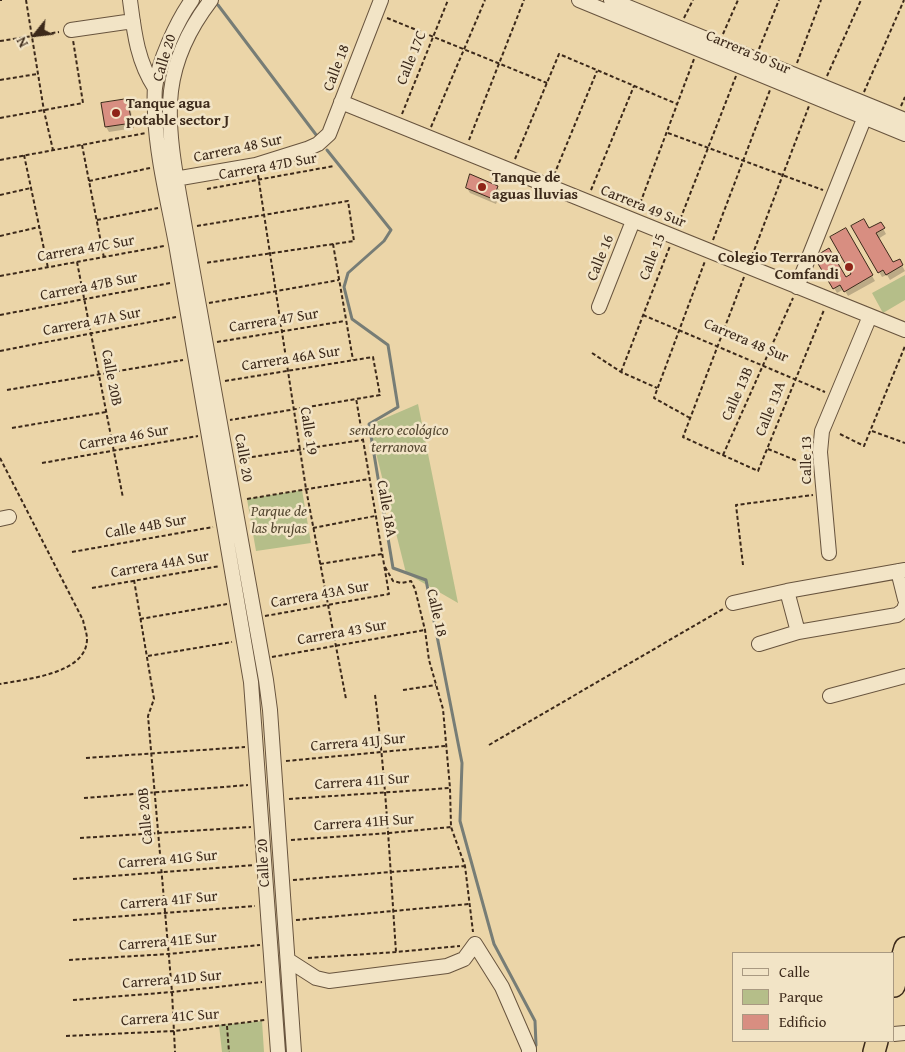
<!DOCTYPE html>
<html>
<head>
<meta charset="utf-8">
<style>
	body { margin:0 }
	#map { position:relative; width:905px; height:1052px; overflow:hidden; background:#ebd5a8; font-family:"Gentium Book Plus",serif }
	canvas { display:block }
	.legend { position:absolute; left:732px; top:952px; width:162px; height:90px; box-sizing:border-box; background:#f2e4c6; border:1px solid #a99981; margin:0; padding:6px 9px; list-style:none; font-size:15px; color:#3c291a }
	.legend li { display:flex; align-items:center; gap:10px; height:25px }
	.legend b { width:25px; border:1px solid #a99981 }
	.north { position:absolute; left:10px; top:10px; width:50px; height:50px; -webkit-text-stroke:4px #f2e4c6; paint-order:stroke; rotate:241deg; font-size:14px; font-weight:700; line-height:20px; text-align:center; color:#3c291a }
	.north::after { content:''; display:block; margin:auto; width:18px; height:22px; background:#3c291a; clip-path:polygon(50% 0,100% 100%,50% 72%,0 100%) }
</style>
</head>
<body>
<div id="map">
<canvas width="905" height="1052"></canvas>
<ul class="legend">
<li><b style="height:6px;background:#f2e4c6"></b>Calle</li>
<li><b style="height:14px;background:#b5be89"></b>Parque</li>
<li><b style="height:14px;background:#d88e81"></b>Edificio</li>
</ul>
<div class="north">N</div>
</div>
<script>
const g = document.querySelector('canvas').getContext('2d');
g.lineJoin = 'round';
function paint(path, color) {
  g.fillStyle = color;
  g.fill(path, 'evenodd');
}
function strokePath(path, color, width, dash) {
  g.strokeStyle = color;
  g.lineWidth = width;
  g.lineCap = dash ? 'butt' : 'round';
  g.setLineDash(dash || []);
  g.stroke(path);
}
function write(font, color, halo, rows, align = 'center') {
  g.font = font + ' "Gentium Book Plus",serif';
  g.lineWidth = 5;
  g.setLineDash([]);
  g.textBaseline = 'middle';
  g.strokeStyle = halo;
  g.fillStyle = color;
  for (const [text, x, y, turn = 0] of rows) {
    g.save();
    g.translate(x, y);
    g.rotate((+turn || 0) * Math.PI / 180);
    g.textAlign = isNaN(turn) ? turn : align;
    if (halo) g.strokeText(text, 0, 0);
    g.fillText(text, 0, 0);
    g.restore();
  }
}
const green = new Path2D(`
	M905,275V300L883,313L872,293Z
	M418,404L458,603L406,573L369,425Z
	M302,490L311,543L256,551L247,499Z
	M262,1021L264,1052H222L219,1025Z`);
const shadow = new Path2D(`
	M127,100L130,106L134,128L109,132L106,127Z
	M497,187L501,192L496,204L470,193L467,188Z
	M880,223L886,234L878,239L893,264L899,260L905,271L890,280L887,275L882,277L853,226L869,230Z
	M845,230L875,281L848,296L844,289L837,293L816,257L846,279L853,275Z`);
const stream = new Path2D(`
	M218,5L317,136
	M327,150L391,230L384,241L348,273L344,287L352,319L388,345L398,407L369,424L393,568L426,580L462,763L460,821L494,944L535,1021L536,1045L534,1049`);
const building = new Path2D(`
	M127,99L132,123L105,127L101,103Z
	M470,174L498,186L493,199L466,188Z
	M864,219L869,228L881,222L885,228L876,233L893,262L900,259L903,265L886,275L883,270L878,273L851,226Z
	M846,228L873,275L844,292L840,285L833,289L814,257L829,248L846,277L851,274L830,237Z`);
const path = new Path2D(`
	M0,0H2
	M26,0L44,111L53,150
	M387,18L547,83
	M684,18L693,0
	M723,34L738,0
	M0,41L59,32
	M759,49L779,0
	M797,63L821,0
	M827,76L861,0
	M0,80L37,74
	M864,92L904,0
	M901,106L905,97
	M402,114L448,0
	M0,118L83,103L73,40
	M431,127L485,0
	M668,133L823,190
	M469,140L524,0
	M82,145L104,258
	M24,155L48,268
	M515,159L559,54L677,104
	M0,160L146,133
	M258,175L306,489L346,699
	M554,175L597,71
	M89,181L150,168
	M207,189L334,166
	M591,190L634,86
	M0,195L31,188
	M638,209L694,59
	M97,220L158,208
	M678,225L736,76
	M197,226L348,201L354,241L205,263
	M0,236L39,227
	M713,240L770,90
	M333,244L353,360
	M752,256L809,106
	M77,262L123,498
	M0,276L164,246
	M744,277L683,437L758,471L824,310
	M209,303L339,280
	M0,315L170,283
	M643,315L825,392
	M217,342L345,321
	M0,351L176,317
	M592,353L621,372L657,388
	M621,372L670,246
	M225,381L373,357L380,395L230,420
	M7,390L183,360
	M690,418L654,398L705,261
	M12,428L106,412
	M872,431L905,443
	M840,434L864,446L905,346
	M768,449L810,466
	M723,455L793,298
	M0,458L83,620C84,626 87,633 87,639C87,674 26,679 0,684
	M239,459L362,440
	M42,463L198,436
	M247,499L369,479
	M313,528L375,516
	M72,552L213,527
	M320,564L382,554
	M743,565L736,505L813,495
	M385,567L393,581L401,583L411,581L415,589L425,630L429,660L443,709L450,788L451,827L465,866L473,932
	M134,580L154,699L148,716L172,992L175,1052
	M92,588L220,566
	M265,616L389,594L356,398
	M140,619L227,604
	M148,656L232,642
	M272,657L425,630
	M403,690L436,685
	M375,695C386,780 390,866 396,952
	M489,745L723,609
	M86,758L245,747
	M286,761L445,746
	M84,798L248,785
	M289,799L450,788
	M80,838L251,827
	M291,840L389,833L451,827
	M73,879L254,865
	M293,880L465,866
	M73,920L255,906
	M296,920L469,904
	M308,958L396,952L460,946
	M69,960L168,954L260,945
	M73,1000L172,992L262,982
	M227,1026L229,1052
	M66,1036L174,1031L265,1020`);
const minor = new Path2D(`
	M130,0C134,31 137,61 155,88
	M192,0C177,21 158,62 155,88C154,96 155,106 155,115C157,158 168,201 176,244L251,682L278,1052
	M211,0C191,26 175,58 171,91C166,133 178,186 185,228L266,680L270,710L294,1052
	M579,0L905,134
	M611,0L905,120
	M71,30L133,21
	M341,102L905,330
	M169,180L256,165L307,149L318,144L329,134L381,0
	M797,287L864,119
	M599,307L633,221
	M0,519L9,517
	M829,553L820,452L822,431L870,316
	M898,571L905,599
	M787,591L798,632
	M733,603L787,591L905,570
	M759,644L798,632L897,615L904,610L905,606
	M830,696L905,676
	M288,960L316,978L329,981L447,966L464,959L475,944L502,987L529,1049V1052
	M894,1034L905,1033`);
const highway = new Path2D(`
	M894,986L905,948
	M874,1052L877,1041`);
const markers = [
	[116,113,5,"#8f2418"],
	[482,187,5,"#8f2418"],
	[849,267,5,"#8f2418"]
];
const streetNames = [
	["Carrera 50 Sur",748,53,23],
	["Calle 20",165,58,-73],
	["Calle 17C",412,58,-68],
	["Calle 18",337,68,-69],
	["Carrera 48 Sur",238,149,-12],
	["Carrera 47D Sur",268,167,-10],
	["Carrera 49 Sur",643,207,22],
	["Carrera 47C Sur",86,249,-10],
	["Calle 15",653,257,-69],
	["Calle 16",601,258,-68],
	["Carrera 47B Sur",89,287,-11],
	["Carrera 47 Sur",274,321,-9],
	["Carrera 47A Sur",92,322,-11],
	["Carrera 48 Sur",746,341,23],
	["Carrera 46A Sur",291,359,-9],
	["Calle 20B",111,378,79],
	["Calle 13B",738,394,-66],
	["Calle 13A",771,409,-68],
	["Calle 19",308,431,81],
	["Carrera 46 Sur",124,438,-10],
	["Calle 20",243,458,80],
	["Calle 13",807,460,-90],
	["Calle 18A",386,509,80],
	["Calle 44B Sur",146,527,-10],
	["Carrera 44A Sur",160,565,-10],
	["Carrera 43A Sur",320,595,-10],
	["Calle 18",436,613,77],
	["Carrera 43 Sur",342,633,-10],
	["Carrera 41J Sur",358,743,-5],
	["Carrera 41I Sur",362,782,-4],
	["Calle 20B",146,816,-95],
	["Carrera 41H Sur",364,823,-4],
	["Carrera 41G Sur",168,860,-5],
	["Calle 20",264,863,-93],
	["Carrera 41F Sur",169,901,-5],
	["Carrera 41E Sur",168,942,-5],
	["Carrera 41D Sur",172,980,-5],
	["Carrera 41C Sur",170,1018,-4]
];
const poiNames = [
	["Tanque agua",126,104],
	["potable sector J",126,121],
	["Tanque de",492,178],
	["aguas lluvias",492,195],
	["Colegio Terranova",839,258,"right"],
	["Comfandi",839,275,"right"]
];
const parkNames = [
	["sendero ecológico",399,431],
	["terranova",399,448],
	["Parque de",279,512],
	["las brujas",279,529]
];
paint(green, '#b5be89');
paint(shadow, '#0003');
strokePath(stream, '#777d76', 3);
paint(building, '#d88e81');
strokePath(building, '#3c291a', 1);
strokePath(minor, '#68543e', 16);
strokePath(highway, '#3c291a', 24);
strokePath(path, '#3c291a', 2, [4, 2.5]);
strokePath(minor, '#f2e4c6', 14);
strokePath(highway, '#ebd5a8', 21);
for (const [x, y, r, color] of markers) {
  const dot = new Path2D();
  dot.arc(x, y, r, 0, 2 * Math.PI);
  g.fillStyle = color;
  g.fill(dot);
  strokePath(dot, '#f2e4c6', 2);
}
write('15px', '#3c291a', '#f2e4c6', streetNames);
write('bold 15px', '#3c291a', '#f2e4c6', poiNames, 'left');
write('italic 15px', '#544730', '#f2e4c6', parkNames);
</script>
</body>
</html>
